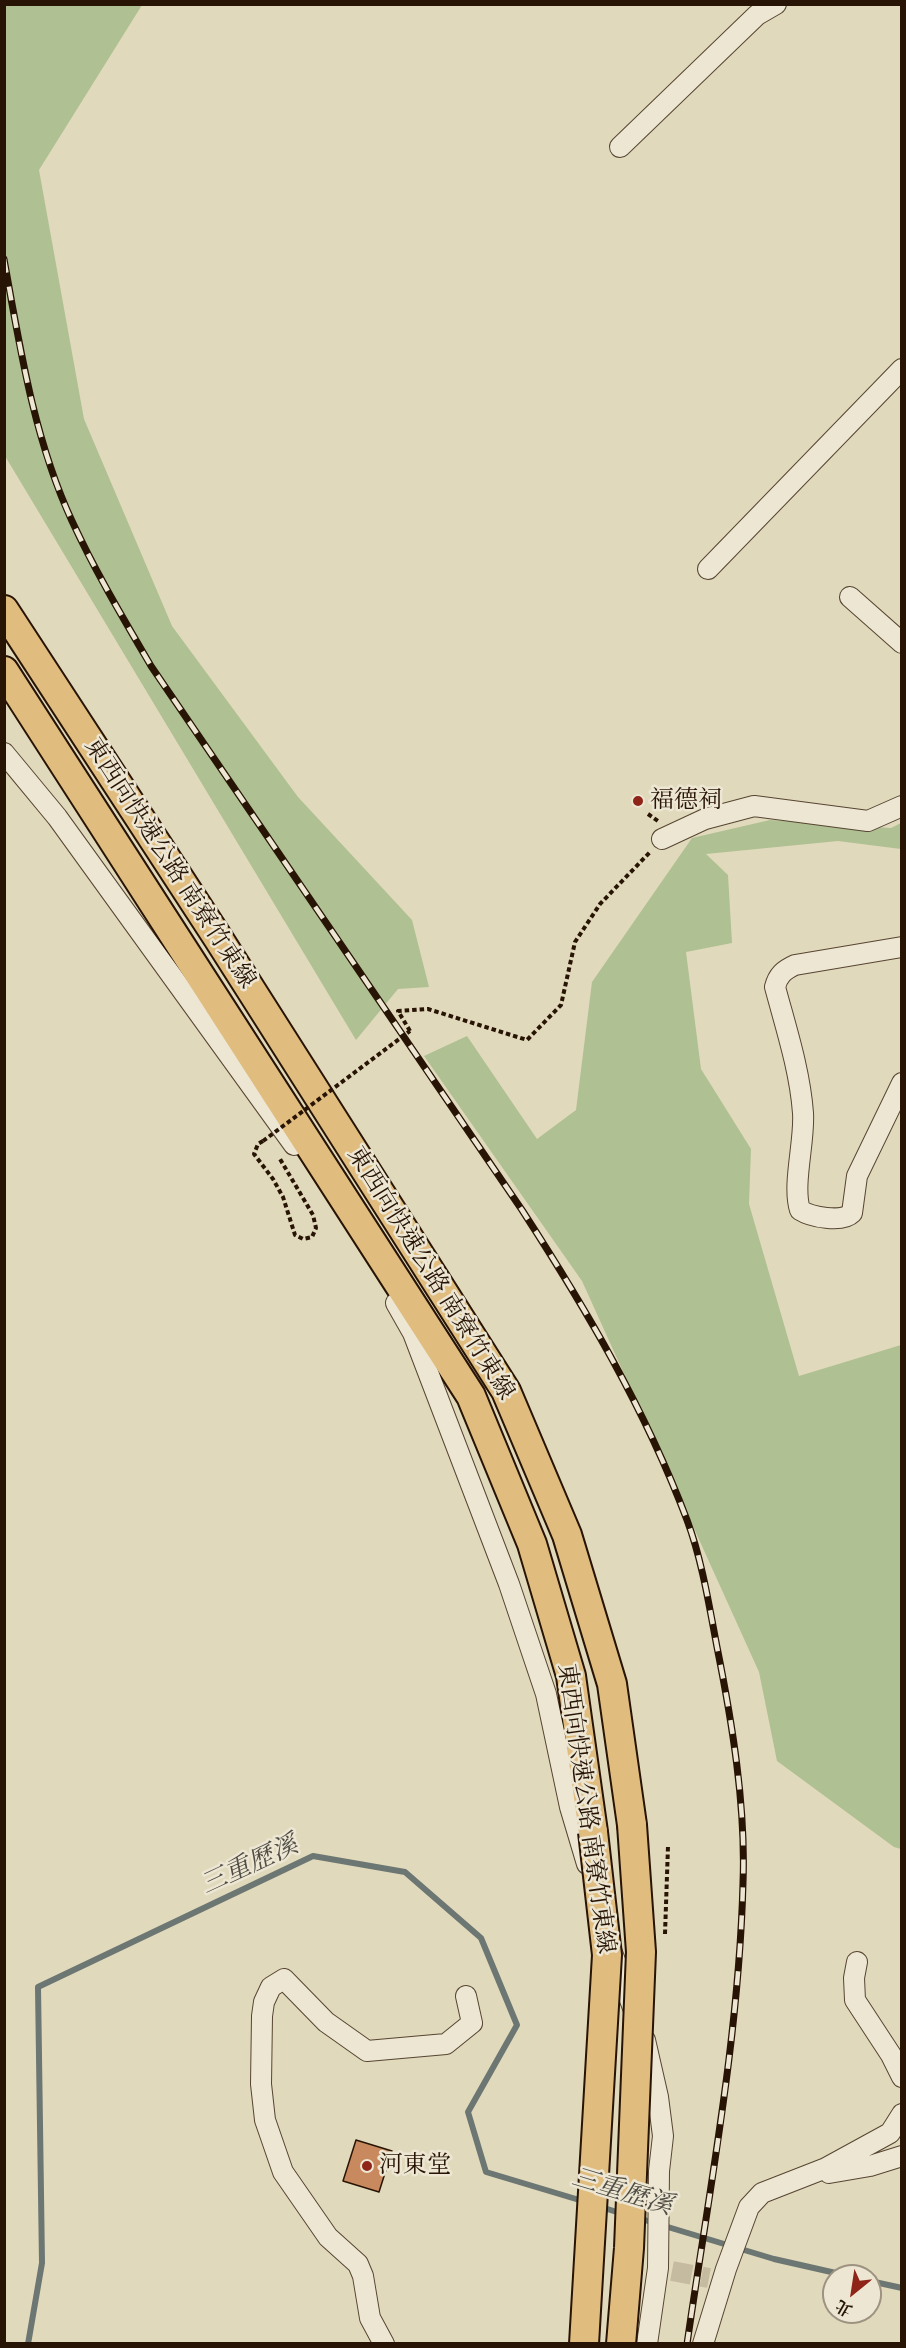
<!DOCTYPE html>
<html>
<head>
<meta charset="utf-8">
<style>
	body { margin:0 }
	#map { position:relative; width:906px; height:2348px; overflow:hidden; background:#e1d9bb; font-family:"Libre Bodoni","Noto Serif TC",serif }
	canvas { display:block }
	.frame { position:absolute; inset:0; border:6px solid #281405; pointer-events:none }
	.north { position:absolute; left:822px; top:2264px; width:60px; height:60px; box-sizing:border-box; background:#ece6d3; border:2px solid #9e9281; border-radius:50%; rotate:210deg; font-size:16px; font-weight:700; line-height:24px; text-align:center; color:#281405 }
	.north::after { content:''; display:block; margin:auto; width:21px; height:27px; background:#8f2418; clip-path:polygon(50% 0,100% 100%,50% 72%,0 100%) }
</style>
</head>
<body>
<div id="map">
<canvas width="906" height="2348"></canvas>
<div class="frame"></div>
<div class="north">北</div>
</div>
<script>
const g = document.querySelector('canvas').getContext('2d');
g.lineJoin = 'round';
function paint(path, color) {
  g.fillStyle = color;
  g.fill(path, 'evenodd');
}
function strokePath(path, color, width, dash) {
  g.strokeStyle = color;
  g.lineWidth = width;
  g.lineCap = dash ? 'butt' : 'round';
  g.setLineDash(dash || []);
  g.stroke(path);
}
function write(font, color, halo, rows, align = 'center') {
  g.font = font + ' "Libre Bodoni","Noto Serif TC",serif';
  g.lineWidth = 5;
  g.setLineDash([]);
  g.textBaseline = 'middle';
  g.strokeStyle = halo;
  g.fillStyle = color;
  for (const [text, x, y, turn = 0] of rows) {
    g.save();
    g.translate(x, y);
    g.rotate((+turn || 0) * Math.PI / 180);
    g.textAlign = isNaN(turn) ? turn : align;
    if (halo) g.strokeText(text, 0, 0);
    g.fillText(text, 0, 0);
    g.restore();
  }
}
const green = new Path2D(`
	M5,4L142,5L39,170L84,419L172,626L298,797L412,920L429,987L398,989L356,1040L5,456Z
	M770,820L891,828L901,823V849L838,841L706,854L728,875L732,943L686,952L701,1069L751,1149L749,1204L799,1376L901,1345V1849L894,1847L777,1761L759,1672L582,1281L424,1056L467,1036L537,1139L576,1110L592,982L692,838Z`);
const stream = new Path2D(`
	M598,2206L623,2214
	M638,2218L774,2259L849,2276
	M870,2281L902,2288
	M28,2344L42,2263L38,1987L313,1856L405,1872L481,1938L517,2025L468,2112L486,2172L586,2202`);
const building = new Path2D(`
	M356,2140L392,2151L379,2192L343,2181Z`);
const minorTunnel = new Path2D(`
	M672,2271L709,2278`);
const path = new Path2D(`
	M648,814L658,821
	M410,1031L398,1011L428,1009L527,1040L561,1005L575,942L600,904L651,851
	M263,1141L258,1144L254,1154L273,1179L283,1197L295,1235L303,1239L312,1237L316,1228L313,1215L280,1159
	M665,1934L668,1846`);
const minor = new Path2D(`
	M620,147L757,15L776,4
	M708,569L902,369
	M850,597L902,643
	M4,753L57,817L294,1145
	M662,839L705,819L754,806L868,821L902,806
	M902,947L795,965C784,970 778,975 775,987C786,1028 800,1071 803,1113C805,1141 792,1185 800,1210C811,1217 842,1223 852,1213L857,1176L902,1083
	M396,1303L413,1333L509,1584L546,1694L570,1807L587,1864
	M611,1950L635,2013
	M857,1962L854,1978L855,2000L891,2055L902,2077
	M645,2040L658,2097L663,2136L659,2171L658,2268L647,2344
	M829,2173L870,2166L902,2156
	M384,2344L370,2318L363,2276L358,2264L328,2237L283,2172L265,2120L261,2084L262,2016L264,2002L271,1987L284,1979L326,2022L367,2051L446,2044L472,2023L466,1996
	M703,2344L726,2269L749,2207L762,2193L826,2168L890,2133L902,2114`);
const highway = new Path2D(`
	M4,610L218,938L506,1391L567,1535L612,1684L632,1825
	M4,671L471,1396L532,1544L571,1676L593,1832`);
const rail = new Path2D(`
	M4,259C20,348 34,439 72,521C95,571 123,618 151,666L522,1210C586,1309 645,1409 687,1520C702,1560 709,1605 717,1647C732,1722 746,1806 743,1883C739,2037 709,2191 687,2344`);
const pathBridge = new Path2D(`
	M263,1141L410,1031`);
const highwayBridge = new Path2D(`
	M584,2344L607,1955L593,1832
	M621,2344L629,2248L641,1952L632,1825`);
const markers = [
	[638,801,6,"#8f2418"],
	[367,2166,6,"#8f2418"]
];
const poiNames = [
	["福德祠",650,801],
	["河東堂",379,2166]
];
const streetNames = [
	["東西向快速公路 南寮竹東線",169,864,57],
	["東西向快速公路 南寮竹東線",430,1274,58],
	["東西向快速公路 南寮竹東線",585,1809,82]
];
const waterNames = [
	["三重歷溪",250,1866,-25],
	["三重歷溪",622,2193,17]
];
paint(green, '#afc093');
strokePath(stream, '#6c7672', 6);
paint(building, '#c9895e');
strokePath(building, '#281405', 1.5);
strokePath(minorTunnel, '#c5bba0', 20, [20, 10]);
strokePath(minor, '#564532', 22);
strokePath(highway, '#281405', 32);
strokePath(path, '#281405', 4, [4.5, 3]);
strokePath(minor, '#ece6d3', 20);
strokePath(highway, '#e0bc7e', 28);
strokePath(rail, '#281405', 7);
strokePath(rail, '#ece6d3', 4.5, [14]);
strokePath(highwayBridge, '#281405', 32, []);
strokePath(pathBridge, '#281405', 4, [4.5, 3]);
strokePath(highwayBridge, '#e0bc7e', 28);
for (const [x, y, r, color] of markers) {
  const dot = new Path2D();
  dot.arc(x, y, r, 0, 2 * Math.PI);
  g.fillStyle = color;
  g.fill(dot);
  strokePath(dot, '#ece6d3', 2);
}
write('24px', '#281405', '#ece6d3', poiNames, 'left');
write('24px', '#281405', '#ece6d3', streetNames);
write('italic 26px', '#504d45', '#ece6d3', waterNames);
</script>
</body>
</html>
